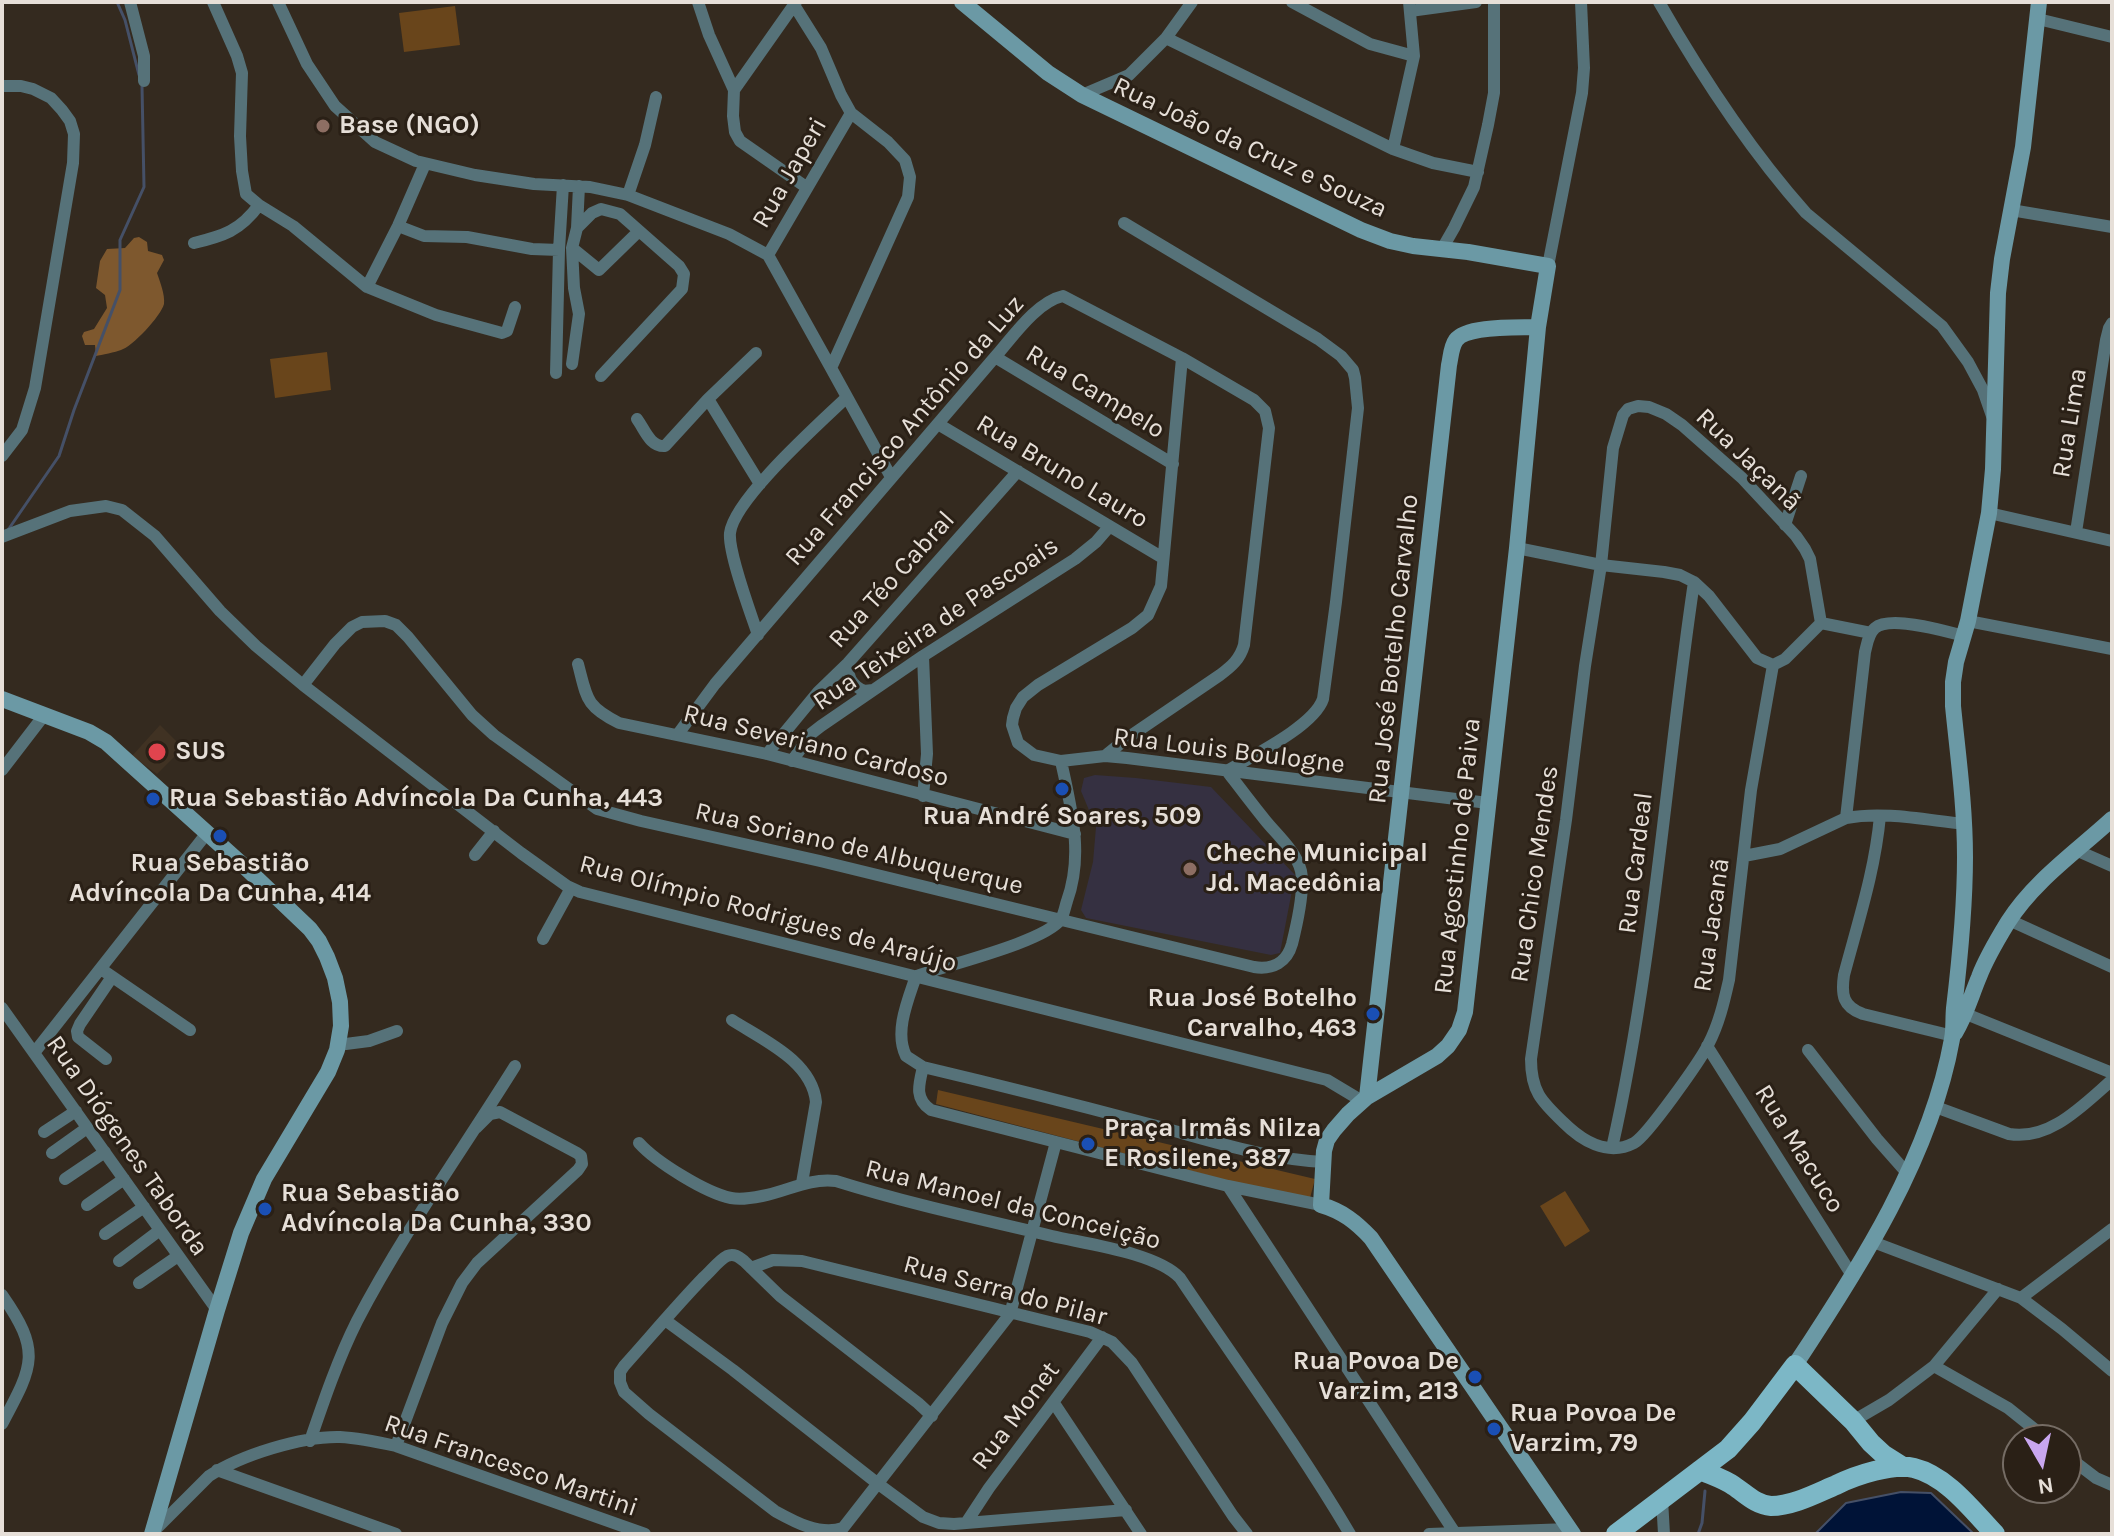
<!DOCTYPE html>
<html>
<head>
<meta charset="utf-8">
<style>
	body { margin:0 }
	#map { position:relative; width:2114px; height:1536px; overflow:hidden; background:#342a1f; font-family:Karla,sans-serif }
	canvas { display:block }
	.frame { position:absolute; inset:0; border:4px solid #e6dfd8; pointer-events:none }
	.north { position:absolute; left:2002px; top:1424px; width:80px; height:80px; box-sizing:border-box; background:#2a2016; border:2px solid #756c64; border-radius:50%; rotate:171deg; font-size:22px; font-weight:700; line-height:32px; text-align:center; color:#e6dfd8 }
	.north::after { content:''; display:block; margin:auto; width:28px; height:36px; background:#c8a6ef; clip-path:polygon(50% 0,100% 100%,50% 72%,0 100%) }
</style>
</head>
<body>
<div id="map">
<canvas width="2114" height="1536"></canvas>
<div class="frame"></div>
<div class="north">N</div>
</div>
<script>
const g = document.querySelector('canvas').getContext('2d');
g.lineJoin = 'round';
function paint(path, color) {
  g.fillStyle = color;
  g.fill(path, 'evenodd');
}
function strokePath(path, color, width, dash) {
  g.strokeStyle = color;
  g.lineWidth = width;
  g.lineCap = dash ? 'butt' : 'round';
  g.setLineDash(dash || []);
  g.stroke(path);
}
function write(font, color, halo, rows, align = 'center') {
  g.font = font + ' Karla,sans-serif';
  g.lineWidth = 6;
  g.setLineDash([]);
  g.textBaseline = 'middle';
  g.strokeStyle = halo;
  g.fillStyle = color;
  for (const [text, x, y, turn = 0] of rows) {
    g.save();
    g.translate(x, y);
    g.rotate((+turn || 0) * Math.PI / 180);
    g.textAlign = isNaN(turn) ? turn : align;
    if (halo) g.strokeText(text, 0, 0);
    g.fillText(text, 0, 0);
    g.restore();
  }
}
const built = new Path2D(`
	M160,725L183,748L157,774L132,756Z`);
const education = new Path2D(`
	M1095,775L1136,778L1211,787L1295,875L1280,953L1271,955L1086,918L1081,910L1093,862L1096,827L1081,791L1084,778Z`);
const green = new Path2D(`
	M455,6L460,45L404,52L399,13Z
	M327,352L331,390L275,398L270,359Z
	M938,1090L1315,1179L1309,1202L936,1104Z
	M1565,1191L1590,1231L1565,1247L1540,1206Z`);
const forest = new Path2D(`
	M139,237L147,242L148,251L162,255L164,260L157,273C160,282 165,294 164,304C161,316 132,347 121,350C116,352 101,355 96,356L95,345H85L82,336L84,332L94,329L107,308L105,295L96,288L100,261L107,249L125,248L134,238Z`);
const water = new Path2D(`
	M1901,1492L1931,1493L1974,1534H1815L1846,1503Z`);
const stream = new Path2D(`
	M117,2L125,20L139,75
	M8,530L59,456L74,410L120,290V240L144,187L142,86
	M1698,1534L1702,1523L1705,1491`);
const street = new Path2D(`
	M130,2L144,56V81
	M213,2L237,56L242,73L240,136L242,171L246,194L259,205L293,226L367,287
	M278,2L307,64L335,106L375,142L416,161L475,175L534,184L590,187L628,195L729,234L768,255L831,368
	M698,2L709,35L734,90
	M796,2L734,90L733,116L735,132L740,141L806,187
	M1292,2L1370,44L1414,56
	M1659,2C1702,77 1749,149 1806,213L1942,326L1968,362L1983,390L1992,416
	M794,5L821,48L841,95L851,113L888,142L905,160L910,177L908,197L831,368L891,477
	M1410,11L1476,2
	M2038,19L2112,37
	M1166,38L1393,149L1433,163L1478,172
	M2,86H21L33,89L51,98L62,110L70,121L74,134L73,163L35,388L22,430L2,456
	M1082,95L1129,75L1166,38L1192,2
	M1393,149L1414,56L1409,2
	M425,164L398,226L367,287L436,315L502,333L507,331L515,307
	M628,195L645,145L656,97
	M2011,210L2112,227
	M398,226L424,236L467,237L532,249L559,250L563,185
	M577,228L592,213L601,209L620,214L679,266L684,274L682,289L601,376
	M194,243C223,236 240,231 259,205
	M572,248L599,270L639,231
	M1442,249L1454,228L1474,187L1488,125L1494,93V2
	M768,255L851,113
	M1548,266L1582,93L1584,68L1581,2
	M995,357L1173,464
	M1182,358L1161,586L1148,615L1132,628L1038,685L1023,697L1016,708L1013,718L1012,725L1018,743L1034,755L1061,761L1105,756L1127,758L1488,803
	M572,364L579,314L574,288L572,248L577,228L579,186
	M556,373L559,250
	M708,399L760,484
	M1638,406L1649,407L1666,414L1682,425L1742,478L1796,536L1805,549L1810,559L1821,623L1785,659L1773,665L1751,790L1729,980C1724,1002 1719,1024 1708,1045C1700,1061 1647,1136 1634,1143C1607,1157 1581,1140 1563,1122C1541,1101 1531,1091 1531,1059L1566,820L1585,666L1601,565L1613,448L1623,415L1628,409Z
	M637,419C645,430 650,447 665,446L708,399L756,353
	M938,424L1163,558
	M1989,513L2112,541
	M1785,525L1801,476
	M2076,532L2106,340L2109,328L2112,323
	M2,537L70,511L106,506L122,510L155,536L220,611L256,646L303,685L521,853L567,886L580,892L1327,1080L1362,1101
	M1517,548L1601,565L1664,572L1680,575L1694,582L1709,596L1757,658L1773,665
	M1968,621L2112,649
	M1821,623L1871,633
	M758,635C751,614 728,553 730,533C734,499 820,423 847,397
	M923,656L927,754L923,796
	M848,663C847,676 851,685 864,691L873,690
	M578,664C587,698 585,706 619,723L767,754L1075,834
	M303,685L335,644L352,627L362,622L385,621L396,625L408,637L472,715L494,735L597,809L641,821L820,861L1254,967C1273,970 1287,962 1292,944C1297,924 1305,890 1301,871C1296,851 1277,835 1265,820C1252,804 1240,788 1227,771C1252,756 1314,726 1323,699L1336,602L1358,408L1355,378L1353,370L1341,356L1318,339L1124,223
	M678,734L715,684L995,357C1012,338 1036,302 1063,296L1182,358L1254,400L1265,411L1269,428L1244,645C1240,659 1232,666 1220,675L1126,739L1105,756
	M767,754L818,692L848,663L1018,471
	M792,761L812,733L821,726L923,656L1075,559L1096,542L1109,527
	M2,770L45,714
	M1880,816C1875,871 1858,922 1844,975C1841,995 1843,1007 1863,1014L1953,1036
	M1846,818L1865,652C1867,645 1868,634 1875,628C1890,615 1945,631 1964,636
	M2078,851L2112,866
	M475,855L494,831
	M1744,856L1780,849L1846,818C1884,811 1925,820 1964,824
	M2009,920L2112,967
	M543,939L571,888
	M101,969L190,1030
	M916,976C908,1000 894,1032 906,1056L923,1067C999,1085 1074,1104 1149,1124C1206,1139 1264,1159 1323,1162
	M917,976C946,965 1045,942 1061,919C1064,914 1065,907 1067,901C1084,854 1071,808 1061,761
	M2,1008L217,1310
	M1966,1014L2112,1073
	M732,1020C763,1040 812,1061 816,1102L802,1183
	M338,1045L369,1041L397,1031
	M1707,1046L1853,1277
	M1808,1050L1877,1139L1907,1173
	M34,1053L207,833
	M106,1059L78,1037L77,1031L80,1024L112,977
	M923,1067C919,1084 914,1099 931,1110L1228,1186L1321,1205
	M1933,1106L2009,1134C2050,1141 2083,1105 2112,1080
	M44,1132L76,1111
	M639,1143C656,1162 706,1193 731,1198C741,1200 752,1198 762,1196C789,1191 807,1178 836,1181C906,1203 980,1219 1052,1236C1087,1244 1157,1253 1180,1278C1237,1363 1298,1446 1350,1534
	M1612,1148C1654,962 1666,770 1694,582
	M52,1153L87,1128
	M65,1179L105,1152
	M1228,1186L1455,1533
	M87,1205L124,1179
	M105,1234L144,1207
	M1873,1242L2021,1298L2062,1329L2112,1371
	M119,1261L160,1230
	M751,1268L773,1260L802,1261L1090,1332L1112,1342L1132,1363L1233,1516L1247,1534
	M139,1283L178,1256
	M2,1295C42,1352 33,1366 2,1424
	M2021,1298L2112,1229
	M665,1320L733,1370L877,1483L923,1517L939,1523L954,1524L1126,1510
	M1934,1366L2008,1408L2048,1440
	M1054,1403L1141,1534
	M932,1416L918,1403L780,1296L744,1261C739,1257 734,1253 727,1256C719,1260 711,1271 704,1277C676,1306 651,1336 624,1366L620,1372V1382L624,1392L649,1414L775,1511C795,1522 820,1536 843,1528L1010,1314L1056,1142
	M1853,1421L1889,1400L1934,1366L1998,1289
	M310,1441C324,1400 338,1359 357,1321C403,1233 462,1151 515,1066
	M396,1446L442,1323L462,1283L477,1263L578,1170L582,1164L581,1156L577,1153L500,1112L490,1114L476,1128
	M2066,1455L2096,1478L2112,1485
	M217,1470L396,1534
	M1662,1499L1664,1534
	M966,1523L989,1488L1102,1337
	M154,1531L209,1476C241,1455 302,1436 340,1437C359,1438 378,1442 396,1446L645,1534
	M1429,1534L1569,1529L1567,1533`);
const secondary = new Path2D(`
	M962,2L1048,73L1082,95L1361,230L1390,241L1413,246L1468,252L1548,266L1538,327L1517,548L1465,1012L1459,1030L1448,1046L1437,1056L1367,1097L1348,1114L1334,1130L1327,1140L1324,1151L1321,1205C1342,1211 1356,1222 1371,1238L1573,1534
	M2,699L89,732L106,742L127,761L246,868L310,929L319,941L327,957L335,978L340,1002L341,1026L337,1050L328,1072L264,1179L241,1233L217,1310L152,1534
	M1955,1033C1966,1015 1971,996 1979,977C1986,958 1997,940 2008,922C2034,881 2076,852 2112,819
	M1367,1097L1449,365C1451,356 1451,347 1456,340C1467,325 1520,328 1538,327
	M1795,1365C1860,1267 1931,1156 1952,1039C1954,1029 1953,1018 1954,1008C1960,958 1965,908 1965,857C1965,806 1958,756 1953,706V682L1956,662L1968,621L1989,513L1993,469L1998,293L2002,259L2023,147L2039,2`);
const primary = new Path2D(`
	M1700,1470C1711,1475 1724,1479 1734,1486C1746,1494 1756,1505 1771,1506C1793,1506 1817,1493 1836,1485C1856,1475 1893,1463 1914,1468C1947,1476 1973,1511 1995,1534
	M1616,1534L1728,1449L1752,1422L1795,1365L1853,1421L1871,1443L1884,1455L1903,1467`);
const markers = [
	[323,126,8,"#8d6e63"],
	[157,752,10,"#e0444e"],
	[1062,789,8,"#1a4fb4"],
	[153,799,8,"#1a4fb4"],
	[220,836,8,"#1a4fb4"],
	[1190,869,8,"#8d6e63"],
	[1373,1014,8,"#1a4fb4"],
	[1088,1144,8,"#1a4fb4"],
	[265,1209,8,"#1a4fb4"],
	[1475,1377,8,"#1a4fb4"],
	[1494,1429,8,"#1a4fb4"]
];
const poiNames = [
	["Base (NGO)",339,126],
	["SUS",175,752],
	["Rua Sebastião Advíncola Da Cunha, 443",169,799],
	["Rua André Soares, 509",1062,817,"center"],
	["Cheche Municipal",1206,854],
	["Jd. Macedônia",1206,884],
	["Rua Sebastião",220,864,"center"],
	["Advíncola Da Cunha, 414",220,894,"center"],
	["Rua José Botelho",1357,999,"right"],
	["Carvalho, 463",1357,1029,"right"],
	["Praça Irmãs Nilza",1104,1129],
	["E Rosilene, 387",1104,1159],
	["Rua Sebastião",281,1194],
	["Advíncola Da Cunha, 330",281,1224],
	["Rua Povoa De",1459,1362,"right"],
	["Varzim, 213",1459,1392,"right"],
	["Rua Povoa De",1510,1414],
	["Varzim, 79",1510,1444]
];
const streetNames = [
	["Rua João da Cruz e Souza",1250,148,25],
	["Rua Japeri",790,173,-60],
	["Rua Campelo",1095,392,31],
	["Rua Lima",2070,423,-81],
	["Rua Francisco Antônio da Luz",905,431,-49],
	["Rua Jaçanã",1748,460,44],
	["Rua Bruno Lauro",1062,472,31],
	["Rua Téo Cabral",892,580,-48],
	["Rua Teixeira de Pascoais",936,624,-34],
	["Rua José Botelho Carvalho",1394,649,-84],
	["Rua Severiano Cardoso",816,746,14],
	["Rua Louis Boulogne",1229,751,7],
	["Rua Soriano de Albuquerque",859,849,13],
	["Rua Agostinho de Paiva",1458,856,-84],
	["Rua Cardeal",1636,863,-83],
	["Rua Chico Mendes",1535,874,-82],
	["Rua Olímpio Rodrigues de Araújo",768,914,15],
	["Rua Jacanã",1712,925,-82],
	["Rua Diógenes Taborda",127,1146,55],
	["Rua Macuco",1799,1149,58],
	["Rua Manoel da Conceição",1013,1205,14],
	["Rua Serra do Pilar",1005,1291,15],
	["Rua Monet",1016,1416,-53],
	["Rua Francesco Martini",511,1466,19]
];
paint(built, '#403223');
paint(education, '#353041');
paint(green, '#69451b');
paint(forest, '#7e582e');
paint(water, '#001337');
strokePath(water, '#455067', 2);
strokePath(stream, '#455067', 3);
strokePath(street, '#567279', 12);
strokePath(secondary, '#6b99a5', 16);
strokePath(primary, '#7cb7c6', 20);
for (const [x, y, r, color] of markers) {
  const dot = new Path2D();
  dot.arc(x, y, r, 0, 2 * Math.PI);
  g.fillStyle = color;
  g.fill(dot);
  strokePath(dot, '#2a2016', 3);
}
write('bold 26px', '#e6dfd8', '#2a2016', poiNames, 'left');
write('26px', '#e6dfd8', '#2a2016', streetNames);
</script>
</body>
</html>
